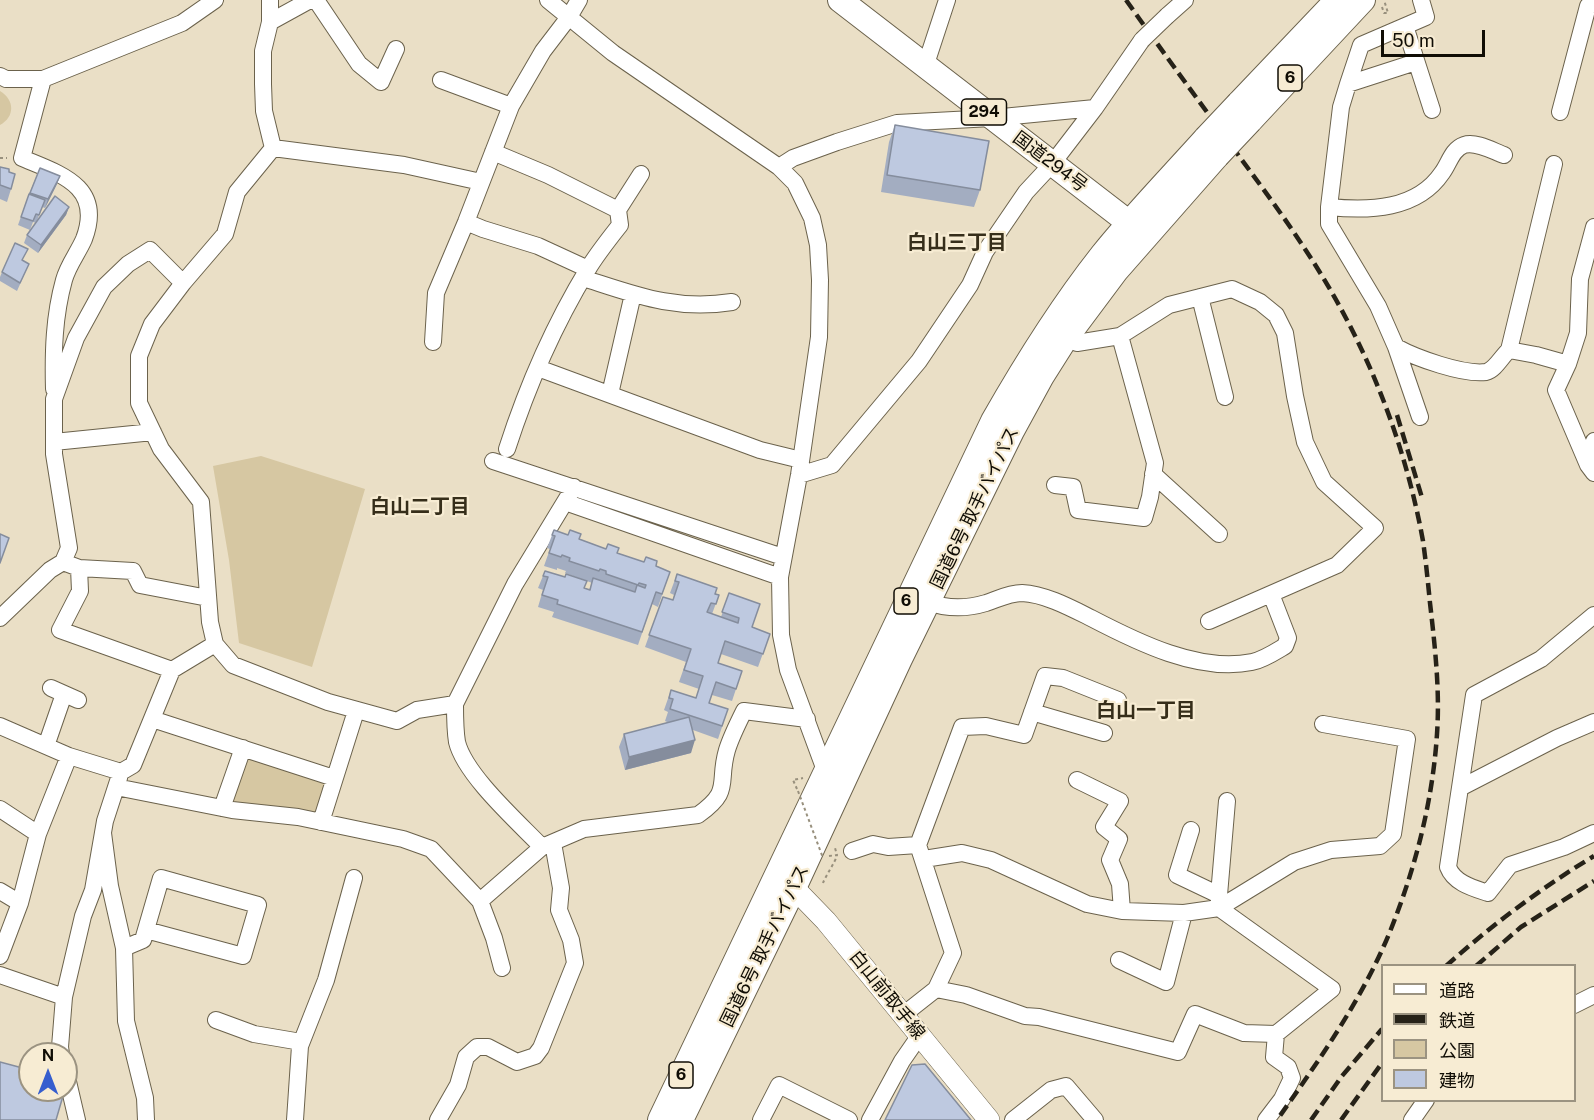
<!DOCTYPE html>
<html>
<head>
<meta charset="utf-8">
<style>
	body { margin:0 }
	#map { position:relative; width:1594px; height:1120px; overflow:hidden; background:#eadfc6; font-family:"Public Sans","Noto Sans JP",sans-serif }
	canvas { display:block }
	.legend { position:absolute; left:1381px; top:964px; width:195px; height:138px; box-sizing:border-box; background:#f7ecd3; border:2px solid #9b9381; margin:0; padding:8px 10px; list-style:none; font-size:18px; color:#100d05 }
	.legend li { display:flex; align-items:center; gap:12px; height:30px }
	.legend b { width:30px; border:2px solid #9b9381 }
	.north { position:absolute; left:18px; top:1042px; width:60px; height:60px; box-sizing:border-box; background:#f7ecd3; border:2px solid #9b9381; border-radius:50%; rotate:0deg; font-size:16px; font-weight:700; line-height:24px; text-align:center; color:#100d05 }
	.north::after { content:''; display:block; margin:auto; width:21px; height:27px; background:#365ece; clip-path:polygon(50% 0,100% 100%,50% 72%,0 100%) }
	.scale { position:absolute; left:1381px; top:30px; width:104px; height:27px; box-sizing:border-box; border:3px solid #100d05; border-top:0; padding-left:8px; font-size:18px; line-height:21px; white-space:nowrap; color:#100d05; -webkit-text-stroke:4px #f7ecd3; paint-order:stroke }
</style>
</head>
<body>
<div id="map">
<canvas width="1594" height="1120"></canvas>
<ul class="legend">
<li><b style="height:8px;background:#fff"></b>道路</li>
<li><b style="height:8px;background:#262218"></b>鉄道</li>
<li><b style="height:16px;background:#d6c7a2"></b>公園</li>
<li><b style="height:16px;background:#bec9e0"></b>建物</li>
</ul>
<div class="north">N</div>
<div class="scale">50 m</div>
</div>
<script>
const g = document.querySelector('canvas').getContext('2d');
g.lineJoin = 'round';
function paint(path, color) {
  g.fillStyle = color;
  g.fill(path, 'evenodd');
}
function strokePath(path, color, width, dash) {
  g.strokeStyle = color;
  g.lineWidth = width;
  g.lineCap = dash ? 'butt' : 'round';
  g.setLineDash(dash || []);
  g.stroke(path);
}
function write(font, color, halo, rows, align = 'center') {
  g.font = font + ' "Public Sans","Noto Sans JP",sans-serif';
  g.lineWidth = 4.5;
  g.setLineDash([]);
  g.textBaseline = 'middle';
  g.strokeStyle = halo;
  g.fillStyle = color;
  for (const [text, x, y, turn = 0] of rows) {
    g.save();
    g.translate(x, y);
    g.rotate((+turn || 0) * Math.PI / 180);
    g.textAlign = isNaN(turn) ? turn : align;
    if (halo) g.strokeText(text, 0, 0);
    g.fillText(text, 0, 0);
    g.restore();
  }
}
const green = new Path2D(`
	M0,91C15,100 15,117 0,125Z
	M261,456L365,489L312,667L239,643L229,560L213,466Z
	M248,757L334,778L321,822L232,802Z`);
const path = new Path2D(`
	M1382,7L1384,13H1388L1384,0
	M0,158H7
	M797,789L793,780L803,778
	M829,856L837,855L835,848
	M823,883C826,875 836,861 837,855`);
const minor = new Path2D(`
	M270,0V22L263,51V84L264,111L273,148
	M316,0L359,64L381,82L396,49
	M548,0L613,53L779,167L795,183L812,218L818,245L820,280L819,337L799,475L780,577L781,635L788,670L826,773
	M1167,16L1185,0
	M270,22L310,0
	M1405,26L1432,110
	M1416,62L1348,84L1341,107L1329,207V224L1378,306L1396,347L1420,417
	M925,67L947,0
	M0,76L6,79H43L182,23L215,0
	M43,79L22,158C60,174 104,186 84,239C78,253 68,265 64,280C54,316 53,352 54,389
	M441,80L511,106
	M1348,84L1361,45L1426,17L1421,0
	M1560,112L1588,6L1594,4
	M273,148L404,165L481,182
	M493,152L548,175L618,210
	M779,167L793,158L837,142L897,123L992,118L1095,108
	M1329,207C1369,211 1417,210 1442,173C1449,164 1452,149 1464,145C1476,141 1493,151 1504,155
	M466,222L483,229L538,246L588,269
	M1594,227L1580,279L1578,333L1568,364L1556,390L1588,465L1594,473
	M583,278C636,295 675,311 732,302
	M183,283L225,234L237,192L273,148
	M1200,297L1225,397
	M1066,338L1077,343L1120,336L1169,305L1232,289L1260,302L1276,315L1285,333L1295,396L1305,442L1324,482L1375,528L1337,565L1209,621
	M433,342L436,293L466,222L511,106L543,51L569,17L579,0
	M1396,347C1416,358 1463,375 1486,372C1495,370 1502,356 1509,350L1536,355L1568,364
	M1509,350L1554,164
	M538,368L760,450L801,460
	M610,394L633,294
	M54,442L153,432
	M507,449C527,387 554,325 588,269C597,254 609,239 620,225L618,210L641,174
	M493,461L783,557
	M1588,465L1594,441
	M1153,474L1219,534
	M799,475L832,465L919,361L970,285L985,252L1026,192L1052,164L1095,108L1142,40
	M1055,485L1073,487L1078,510L1144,518L1150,497L1155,463L1120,336
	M565,502L780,577
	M79,568L133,571L140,585L208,598
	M928,602C947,609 966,609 986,603C998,599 1009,593 1022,593C1045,594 1071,608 1091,618C1137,642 1199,673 1252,662C1263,660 1275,652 1285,646L1288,638L1271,594
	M1594,615L1541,659L1474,695L1448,867C1454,883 1473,888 1488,893L1510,865L1564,847L1594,833
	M0,618L50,570L63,562
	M172,670L60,630L80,591L79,568L63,562L69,548L54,454V399L76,338L104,287L128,264L150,250L183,283L152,324L139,356V403L161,449L201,502L210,622L215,644L233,665L328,702L397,721L417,710L455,704C455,716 455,730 457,742C465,775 518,822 542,847L584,829L698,815C733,790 717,784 727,750C731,737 738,723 744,711L807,719
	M51,688L78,700
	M455,704L515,584L574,487
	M1032,712L1104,733
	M152,719L334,778
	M0,726L69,756L121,772L133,765L172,670L215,644
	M46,746L64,694
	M1077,780L1120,801L1104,827L1119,839L1110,860L1120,884L1122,911
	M116,787L232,810L298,817L403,839L431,849L480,901L494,938L502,968
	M1460,788L1557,738L1594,722
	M222,808L243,748
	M0,809L38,834
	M321,822L356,711
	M103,833L110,886L124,948L126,1021L145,1098L146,1120
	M852,851L873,844L888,847L918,845
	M924,859L962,853L991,860L1087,904L1122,911L1184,913L1219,908L1294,862L1331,850L1380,846L1393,834L1407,739L1323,724
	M0,891L20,903
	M1219,895L1227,801
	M480,901L542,847
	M124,948L143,940L161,878L258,905L243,956L146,930
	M0,956L20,903L38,834L69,756
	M1119,960L1166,982L1184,913
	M0,975L64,997
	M936,989L966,995L1025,1016L1039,1017L1178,1052L1195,1014L1244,1033L1276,1034L1332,989L1219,908V895L1177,875L1191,830
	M1574,1005L1594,995
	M903,1015L936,989L953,953L918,845L962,727L986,726L1024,735L1045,676L1063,678L1118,700
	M216,1020L254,1034L301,1042
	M61,1054L60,1047L64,997L83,916L93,890L105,821L119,778
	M66,1073L77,1120
	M295,1120L300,1046L326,980L354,878
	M438,1120L458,1085L466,1057L477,1047H488L517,1062L535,1056L541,1048L575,963L571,940L559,910L561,888L553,843
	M761,1120L779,1085L849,1120
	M870,1120L902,1061L920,1035
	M1013,1120L1051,1090L1066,1086L1095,1120
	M1266,1120L1282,1099L1292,1078L1288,1067L1274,1057L1276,1034
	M1412,1120L1426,1100`);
const major = new Path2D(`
	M782,881L794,888L826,921L989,1120`);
const highway = new Path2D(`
	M840,0L1141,232
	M1239,103L1337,0
	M1250,121L1363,0
	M660,1120L993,421C1026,363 1061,307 1102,255C1134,215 1171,177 1206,138
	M681,1120L794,888L900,659L1012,431L1042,376L1066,338L1116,271L1217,156`);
const rail = new Path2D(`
	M1126,0C1162,51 1199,101 1236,152C1273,202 1310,252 1340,307C1380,380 1408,459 1423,541C1426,562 1428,583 1430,603C1435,647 1440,690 1437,734C1433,796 1418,858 1396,916C1369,990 1322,1056 1277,1120
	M1397,415L1423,501
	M1446,966C1492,925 1541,888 1594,856
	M1476,966L1521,927L1594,881
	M1311,1120L1342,1076L1382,1029
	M1341,1120L1382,1063`);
const pathBridge = new Path2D(`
	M798,791L823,858`);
const minorBridge = new Path2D(`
	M1142,40L1167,16`);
const highwayBridge = new Path2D(`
	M1206,138L1239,103
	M1217,156L1250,121`);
const wall = new Path2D(`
	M895,125L980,190L974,207L881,192L889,142Z
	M0,167L11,189L7,202L0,199Z
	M40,168L60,176L57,184L45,208L42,207L37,221L69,207L66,215L38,253L24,243L27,235L36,223L33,222L30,230L18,225L29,194Z
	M23,261L29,264L17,291L0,281V277L2,272Z
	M554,530L670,572L658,607L652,604L638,645L552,617L554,612L538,607L543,590L538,588L545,571L565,577L584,580L565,573L566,571L557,568V570L544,566L550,549L547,548ZM587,581L592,583L589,590L584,588Z
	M677,574L719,595L712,614L721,617L729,593L752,627L770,634L758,667L721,654L718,663L742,671L732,701L712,695L709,703L728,709L718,739L693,730L691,753L625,770L619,747L624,734L669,723L665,721L668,712L664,710L671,690L696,698L699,689L679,682L686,662L645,647L663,597L673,600L674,595L670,593Z`);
const shadedWall = new Path2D(`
	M60,176L57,184L45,208L48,199Z
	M69,207L66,215L38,253L41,245Z
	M695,740L691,753L625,770L629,757Z`);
const building = new Path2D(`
	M895,125L989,141L980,190L887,175Z
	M0,167L9,169V172L15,174L11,189L0,185Z
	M40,168L60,176L48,199L30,193Z
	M29,194L45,200L39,215L36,214L33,221L21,217Z
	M55,196L69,207L41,245L27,235Z
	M15,243L28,249L22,260L29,264L20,283L2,272Z
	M554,530L568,535L570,530L581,534L579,539L606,549L608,544L619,548L617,553L644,562L646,557L657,561L656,566L670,572L662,594L656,592L642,632L557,604L558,600L542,595L548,577L543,576L545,571L565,577L566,574L587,581L584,588L590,590L593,578L635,592L637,585L645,588L646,585L639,583L638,585L606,574V571L600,569L599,571L569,561L570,558L562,555L561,557L549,553L555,536L552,535Z
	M0,534L9,538L0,563Z
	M677,574L717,588L715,594L719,595L716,604L711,603L707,612L738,623L739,618L722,612L729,593L760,604L752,627L770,634L763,654L725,641L718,663L742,671L736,689L716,682L709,703L728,709L722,726L670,709L673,699L669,698L671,690L696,698L703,676L684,670L691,649L649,635L663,597L673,600L679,582L675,581Z
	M689,717L695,740L629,757L624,734Z
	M0,1062L30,1070V1090H53L52,1093L63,1096L56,1120H0Z
	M925,1064L971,1120H885L912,1065Z`);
const shields = [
	[1290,78,24],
	[984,112,45],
	[906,601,24],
	[681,1075,24]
];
const shieldNames = [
	["6",1290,78],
	["294",984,112],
	["6",906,601],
	["6",681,1075]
];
const streetNames = [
	["国道294号",1050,162,37],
	["国道6号 取手バイパス",975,508,-64],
	["国道6号 取手バイパス",765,946,-64],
	["白山前取手線",887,995,51]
];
const neighbourhoodNames = [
	["白山三丁目",957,243],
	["白山二丁目",420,507],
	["白山一丁目",1146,711]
];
paint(green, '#d6c7a2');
strokePath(minor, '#6b624c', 18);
strokePath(major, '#6b624c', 22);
strokePath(highway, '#6b624c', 26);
strokePath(path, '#98907d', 2, [3, 3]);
strokePath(minor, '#fff', 16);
strokePath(major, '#fff', 21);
strokePath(highway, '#fff', 24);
strokePath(rail, '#262218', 4.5, [12, 6]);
strokePath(minorBridge, '#6b624c', 18, []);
strokePath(highwayBridge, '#6b624c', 26, []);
strokePath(pathBridge, '#98907d', 2, [3, 3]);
strokePath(minorBridge, '#fff', 16);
strokePath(highwayBridge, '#fff', 24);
paint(wall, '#a3adc1');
paint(shadedWall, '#858d9d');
paint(building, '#bec9e0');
strokePath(building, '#858d9d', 1.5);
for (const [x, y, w] of shields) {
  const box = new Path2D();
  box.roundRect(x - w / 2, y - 13, w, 26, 4.5);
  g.fillStyle = '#f7ecd3';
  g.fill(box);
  strokePath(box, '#100d05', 1.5);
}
write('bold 16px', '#100d05', null, shieldNames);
write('18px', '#100d05', '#f7ecd3', streetNames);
write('bold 20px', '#362e1a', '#f7ecd3', neighbourhoodNames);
</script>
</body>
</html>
